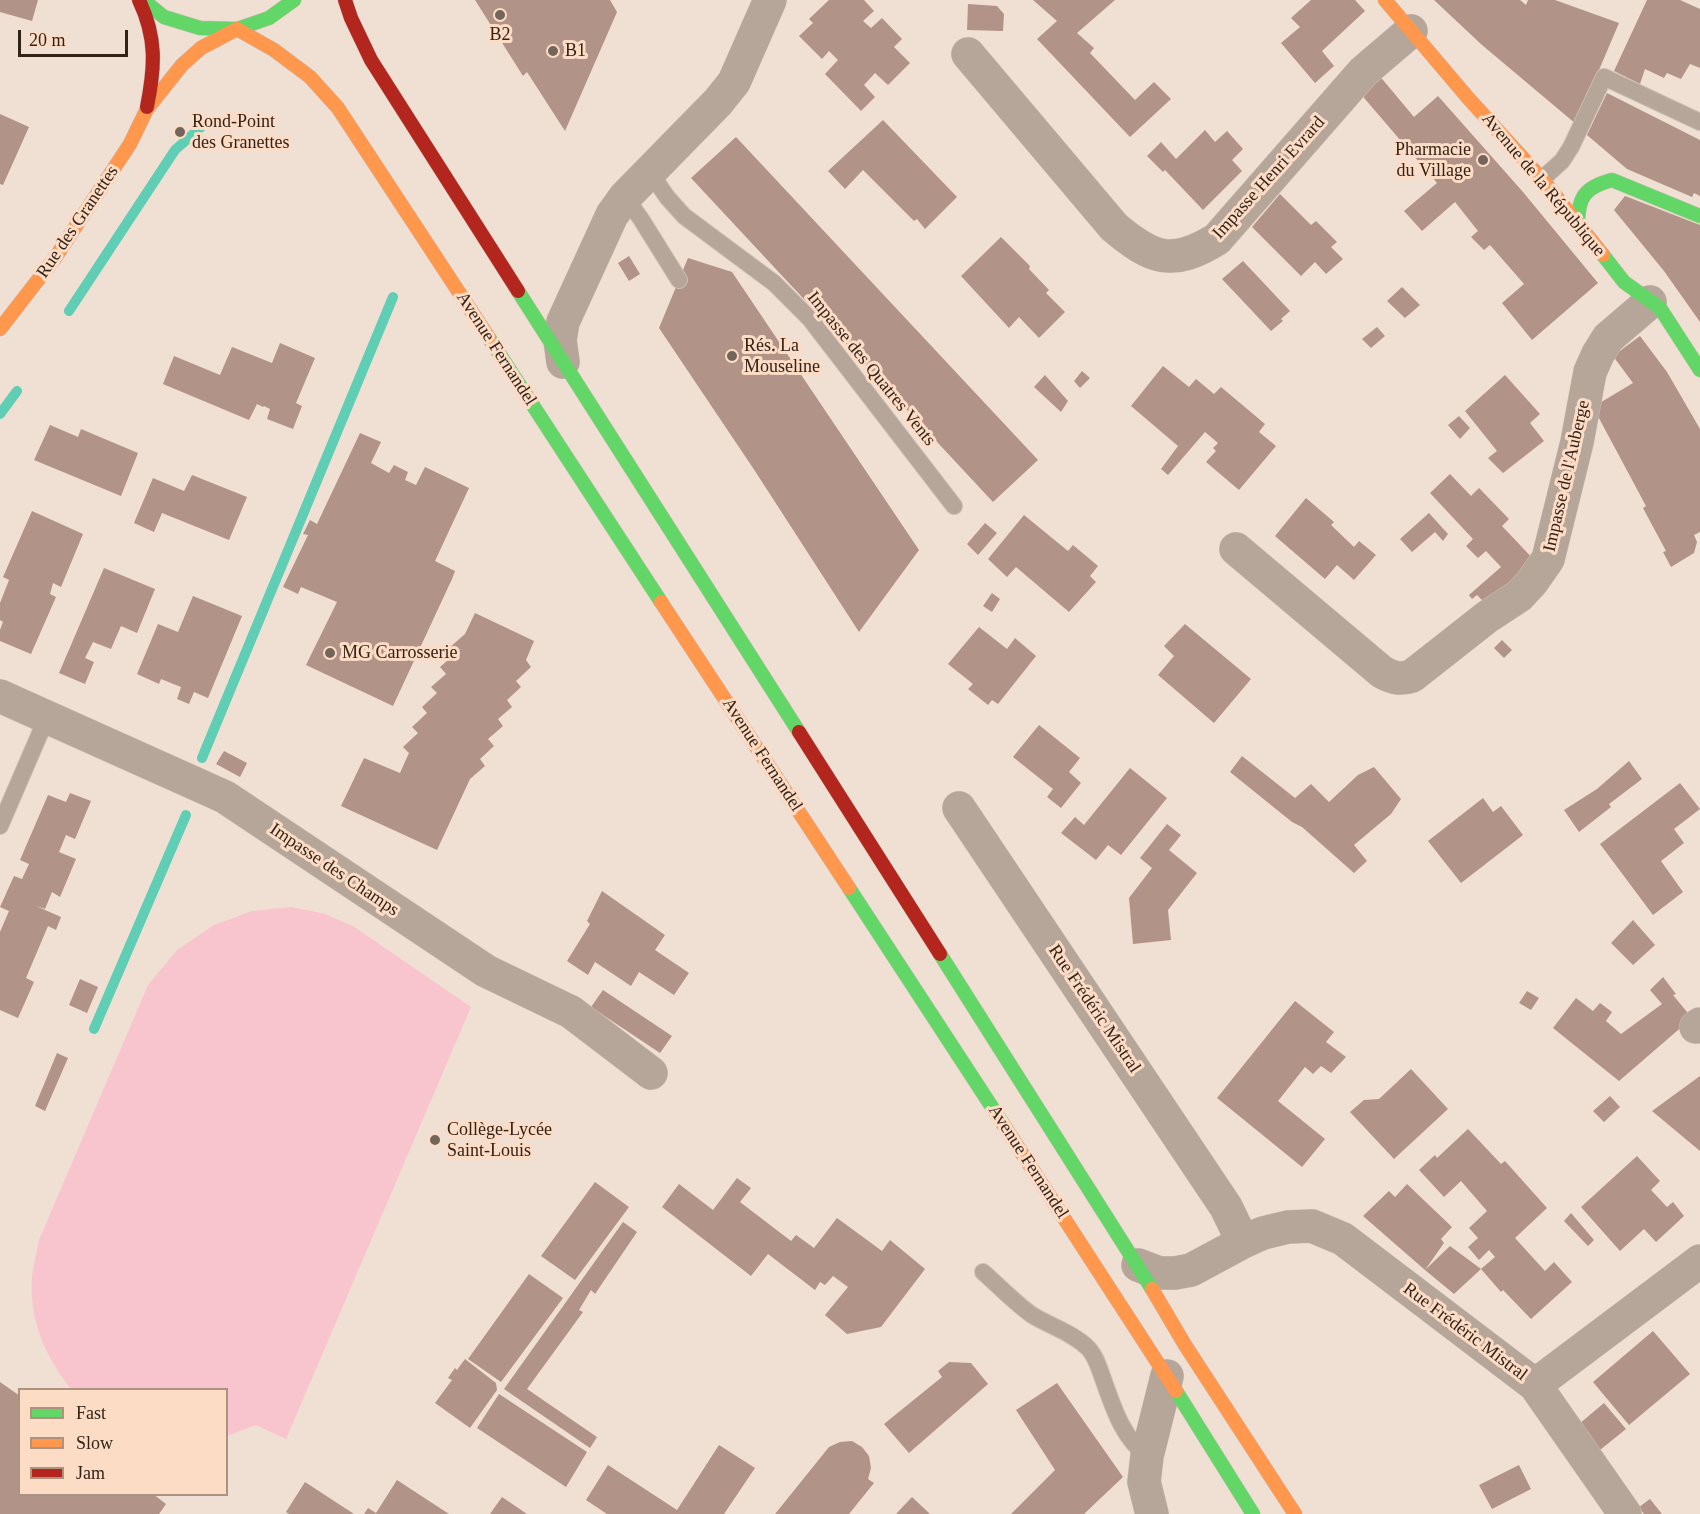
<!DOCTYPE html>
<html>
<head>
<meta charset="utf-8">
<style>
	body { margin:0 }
	#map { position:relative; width:1700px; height:1514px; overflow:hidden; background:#f0dfd3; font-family:Georgia,serif }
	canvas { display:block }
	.legend { position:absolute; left:18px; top:1388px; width:210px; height:108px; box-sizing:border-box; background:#fddcc6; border:2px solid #ac9281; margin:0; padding:8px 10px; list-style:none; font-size:18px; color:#322319 }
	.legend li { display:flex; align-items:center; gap:12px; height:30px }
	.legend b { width:30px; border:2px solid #ac9281 }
	.scale { position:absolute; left:18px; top:30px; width:110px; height:27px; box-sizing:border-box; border:3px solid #322319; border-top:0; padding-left:8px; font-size:18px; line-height:21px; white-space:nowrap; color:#322319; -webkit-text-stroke:4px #fddcc6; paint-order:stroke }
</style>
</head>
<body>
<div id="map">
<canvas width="1700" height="1514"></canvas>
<ul class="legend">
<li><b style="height:8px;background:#63d668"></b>Fast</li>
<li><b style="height:8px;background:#ff974d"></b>Slow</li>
<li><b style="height:8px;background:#b3261e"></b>Jam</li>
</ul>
<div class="scale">20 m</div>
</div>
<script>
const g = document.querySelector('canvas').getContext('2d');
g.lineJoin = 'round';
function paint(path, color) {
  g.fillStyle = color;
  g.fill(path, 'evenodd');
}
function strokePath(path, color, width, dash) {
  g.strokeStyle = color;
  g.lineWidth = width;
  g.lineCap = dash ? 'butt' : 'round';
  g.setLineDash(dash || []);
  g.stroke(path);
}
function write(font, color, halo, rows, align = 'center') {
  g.font = font + ' Georgia,serif';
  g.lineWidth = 6;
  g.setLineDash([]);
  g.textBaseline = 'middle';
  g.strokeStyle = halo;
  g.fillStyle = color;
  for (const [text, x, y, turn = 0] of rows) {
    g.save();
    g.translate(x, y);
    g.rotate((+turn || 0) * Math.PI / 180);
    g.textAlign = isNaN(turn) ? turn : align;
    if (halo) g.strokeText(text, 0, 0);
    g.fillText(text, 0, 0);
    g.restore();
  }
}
const green = new Path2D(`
	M291,907L325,914L353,926L471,1007L286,1439L256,1425L227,1436L226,1390L71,1389C45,1356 29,1320 32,1277C33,1265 37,1253 39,1240L148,985L177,950L214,925L252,911Z`);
const stream = new Path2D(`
	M69,311L175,150L201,127
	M0,414L17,391
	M202,758L393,297
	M94,1029L186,815`);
const building = new Path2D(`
	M0,0H38L32,21L0,12Z
	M475,0H610L617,12L565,131L527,72L523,76Z
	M829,0H864L874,11L863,21L871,28L882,18L902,39L894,47L910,63L888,85L875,73L864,85L875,97L861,111L825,74L838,60L829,51L822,59L799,36L813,23L809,19Z
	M1033,0H1115L1077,33L1094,48L1090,53L1135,100L1154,82L1171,99L1130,137L1037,39L1057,21Z
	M1311,0H1355L1365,11L1322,51L1334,66L1315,83L1281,43L1300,27L1291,18Z
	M1434,0H1520L1526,5L1528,0H1555L1619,23L1576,124L1482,45Z
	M1647,0H1680L1700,9V68L1690,64L1681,79L1667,73L1664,78L1645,69L1640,84L1614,71Z
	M968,4L997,6L1004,14L1003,31L967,30Z
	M1378,74L1414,117L1438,96L1523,192L1598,283L1532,340L1502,303L1524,284L1490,245L1484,250L1471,237L1478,231L1455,202L1422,231L1404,211L1437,183L1359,92Z
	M1607,93L1700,140V196L1694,193L1692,197L1627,169L1587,135Z
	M0,114L29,127L3,185L0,184Z
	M883,120L957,197L925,229L917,219L914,221L863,170L845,189L828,171Z
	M1205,130L1215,142L1227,131L1243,149L1232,160L1242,171L1203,210L1165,170L1163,172L1147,156L1161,142L1176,159Z
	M736,137L1038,460L993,502L691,178Z
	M1280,194L1311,225L1316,221L1337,242L1331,247L1343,259L1326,274L1315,262L1301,276L1252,227Z
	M1625,196L1700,225V322L1664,271L1614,210Z
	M1001,237L1030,266L1029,269L1049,290L1046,293L1065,312L1039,338L1019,317L1009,328L961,276Z
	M629,256L640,274L629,281L618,263Z
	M688,258L732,272L919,550L859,632L755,471L659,328Z
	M1243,261L1290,311L1281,319L1283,321L1271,331L1222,279Z
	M1402,287L1420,305L1405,318L1387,301Z
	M1377,327L1385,336L1371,348L1362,339Z
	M1640,336L1667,372L1700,429V532L1694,535L1697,542L1694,553L1671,567L1663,552L1666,551L1643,508L1646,506L1593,407L1633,383L1613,356Z
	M280,343L315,358L296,403L302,406L293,429L267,419L270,409L264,406L263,407L257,404L249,420L163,384L174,356L220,375L232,347L272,363Z
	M1163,366L1189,387L1196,379L1214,394L1221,387L1265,424L1259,432L1276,446L1239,490L1206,462L1216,451L1213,448L1218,443L1205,432L1168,475L1161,469L1178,446L1131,406Z
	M1082,371L1090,378L1080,388L1074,381Z
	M1045,375L1068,401L1061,412L1034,387Z
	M1505,375L1540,414L1530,423L1544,441L1503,473L1488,458L1497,451L1465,411Z
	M1459,416L1470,428L1460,439L1448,425Z
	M50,425L78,437L81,429L138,453L121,496L34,460Z
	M360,433L381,442L371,463L389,473L394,465L408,472L405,480L416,485L425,467L469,488L435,561L455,571L452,579L393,706L306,665L337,602L301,587L298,594L283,587L308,535L303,534L310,520L317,524Z
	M1450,474L1471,496L1479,488L1509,519L1502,526L1537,563L1489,607L1477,595L1472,599L1469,595L1501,567L1486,551L1478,558L1466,546L1473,539L1430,493Z
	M192,475L247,497L229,540L162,513L154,532L134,523L153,478L184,491Z
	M1306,498L1334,522L1331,525L1354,547L1359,541L1376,555L1354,580L1337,565L1325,579L1275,536Z
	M32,511L83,534L61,587L53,583L50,594L56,597L31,654L0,641V630L3,622L0,620V603L9,580L3,577Z
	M1429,513L1448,534L1443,541L1435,532L1412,552L1400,539Z
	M1024,515L1068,551L1073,545L1098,566L1090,576L1096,582L1069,612L1016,567L1007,577L988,559Z
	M985,523L997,533L978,555L967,544Z
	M104,568L155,589L137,633L121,626L111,649L93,642L85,658L94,662L85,684L59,673Z
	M992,593L1000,599L992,612L983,606Z
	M193,596L242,616L208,698L194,692L189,704L177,699L181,687L161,679L159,684L137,674L158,624L178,632Z
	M475,613L534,641L526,660L531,667L516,681L521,687L507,700L512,707L498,719L503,726L488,739L494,746L480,759L485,766L470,779L437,850L341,806L364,758L400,773L409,753L403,747L418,733L412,727L427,713L422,707L437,693L431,687L446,674L440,667L455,654L449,648L465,634Z
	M1185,624L1251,679L1214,723L1158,675L1174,656L1164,646Z
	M979,627L1007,649L1015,638L1036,656L998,704L992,700L988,705L968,689L973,684L948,664Z
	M1502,640L1512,650L1504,658L1494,648Z
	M1039,725L1080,758L1069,772L1081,783L1061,808L1047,797L1053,789L1013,757Z
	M224,751L247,763L240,777L216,764Z
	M1242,756L1295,798L1311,784L1329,802L1358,775L1374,767L1401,799L1391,814L1354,845L1367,861L1354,873L1302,827L1292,822L1230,772Z
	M1629,761L1642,779L1609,804L1611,807L1579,832L1564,810L1597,789Z
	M1130,768L1167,798L1121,855L1108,845L1096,860L1061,833L1075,817L1084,825Z
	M1680,783L1700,809L1674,829L1684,843L1661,861L1683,892L1653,915L1600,844Z
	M70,793L91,801L75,839L66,835L59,852L76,859L60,897L52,892L45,909L36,906L61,917L56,930L48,926L26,978L34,982L18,1018L0,1010V932L9,911L0,907L14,876L22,879L29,864L20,860L48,795L66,802Z
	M1483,798L1493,812L1501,806L1523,835L1461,883L1428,841Z
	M1167,824L1181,835L1169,850L1197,873L1168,910L1171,940L1133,944L1129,898L1152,868L1140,858Z
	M602,891L665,935L655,950L689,973L674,995L639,972L631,986L595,962L588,975L567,961L590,924L587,921Z
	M1633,920L1655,945L1633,965L1611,943Z
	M1663,977L1676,994L1673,995L1692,1018L1619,1081L1553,1028L1576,998L1593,1011L1600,1003L1612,1012L1606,1021L1621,1034L1662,1004L1650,990Z
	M80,979L98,987L87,1013L69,1005Z
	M603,990L672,1036L660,1053L591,1007Z
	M1527,991L1539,998L1531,1010L1519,1003Z
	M1295,1001L1334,1032L1326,1042L1346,1057L1331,1073L1321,1066L1313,1074L1305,1067L1278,1101L1325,1139L1302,1167L1217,1098Z
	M57,1053L68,1058L45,1111L35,1106Z
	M1411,1069L1448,1109L1394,1159L1350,1112L1364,1100L1379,1099Z
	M1700,1076V1151L1652,1111Z
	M1610,1096L1620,1107L1604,1122L1593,1111Z
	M1468,1129L1501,1164L1505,1161L1547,1208L1515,1238L1545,1271L1554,1262L1572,1282L1531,1319L1503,1290L1501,1292L1481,1269L1495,1257L1489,1250L1479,1260L1468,1247L1478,1238L1469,1228L1487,1211L1461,1181L1444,1197L1419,1170L1435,1155L1437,1158Z
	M1637,1156L1660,1181L1651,1190L1667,1207L1673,1202L1684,1216L1656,1242L1644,1229L1620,1251L1581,1207Z
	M737,1178L751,1188L740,1202L791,1241L796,1235L814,1248L837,1218L882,1251L890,1240L925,1269L881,1327L847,1334L825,1315L848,1287L833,1276L825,1285L820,1282L815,1290L768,1254L751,1276L662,1207L679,1184L713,1210Z
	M595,1182L629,1207L575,1280L541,1256Z
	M1407,1184L1452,1227L1441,1239L1444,1243L1425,1270L1363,1216L1389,1191L1395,1197Z
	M1571,1213L1594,1240L1588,1246L1564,1221Z
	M623,1222L637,1232L595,1294L591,1290L579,1310L583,1312L527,1389L597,1437L590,1448L504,1389Z
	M1450,1246L1481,1269L1454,1294L1425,1270Z
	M529,1274L563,1298L501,1382L468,1359Z
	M1653,1331L1690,1374L1629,1425L1593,1382Z
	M465,1359L496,1383L497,1390L470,1428L435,1403L452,1380L448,1378L455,1368L457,1370Z
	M949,1362L971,1363L988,1384L909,1453L884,1424L942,1377L938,1371Z
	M0,1382L20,1396V1494H153L166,1504L159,1514H0Z
	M1057,1383L1123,1477L1084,1514H1011L1055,1470L1016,1410Z
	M499,1394L587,1452L566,1487L477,1428Z
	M1604,1403L1626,1429L1600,1450L1579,1424Z
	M852,1441L862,1447L869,1456L871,1468L868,1479L874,1483L849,1514H775L829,1447L840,1442Z
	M719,1445L755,1468L724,1514H607L586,1500L608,1465L677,1510Z
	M1519,1465L1531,1489L1492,1509L1479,1485Z
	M397,1480L449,1514H364L368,1508L376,1513Z
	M305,1482L354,1514H289L286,1512Z
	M502,1497L527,1514H490Z
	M912,1497L930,1514H896Z
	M1650,1499L1662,1514H1644L1639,1507Z`);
const lane = new Path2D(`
	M650,172L667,197L684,216L774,283L810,319L954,506
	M1542,179L1562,161L1571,147L1604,77L1700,122
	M625,197L641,219L679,280
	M0,826L47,717
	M983,1272C999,1286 1015,1303 1032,1315C1050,1326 1073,1333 1088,1348C1095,1355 1099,1367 1102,1376C1113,1406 1121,1436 1147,1456`);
const street = new Path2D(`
	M968,54L1114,227C1152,259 1172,267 1217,239L1363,72L1411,31
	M563,362L560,340L563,322L612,215L625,197L718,102L734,82L770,0
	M1236,549L1382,672C1393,678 1400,680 1412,676L1487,617L1519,596L1532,582L1548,559L1577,442L1590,372L1598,354L1608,338L1650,302
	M0,696L225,797L486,971L571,1012L651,1073
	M959,808L1226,1207L1243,1242
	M1696,1027L1700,1024
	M1138,1265L1159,1273H1175L1191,1270L1243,1242L1263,1233L1288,1227L1312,1226L1343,1239L1535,1385L1700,1261
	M1535,1385L1625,1514
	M1152,1514L1144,1482L1147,1456L1167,1376`);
const fast = new Path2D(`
	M143,0L164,17L200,28L237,29L269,18L294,0
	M1578,223C1578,196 1586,187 1612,180L1700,216
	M1603,255L1624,282L1660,308L1700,370
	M518,291L799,732
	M489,338L661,602
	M849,888L1003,1124
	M940,954L1152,1289
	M1176,1391L1253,1514`);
const slow = new Path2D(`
	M1385,0L1469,99L1542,179L1603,255
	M237,29L274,50L310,77L338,108L489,338
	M0,329L55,258L130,144L147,109L182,65L201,48L237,29
	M661,602L849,888
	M1003,1124L1176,1391
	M1152,1289L1185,1345L1295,1514`);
const jam = new Path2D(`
	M139,0C157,38 155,67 147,107
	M345,0L351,18L371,60L518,291
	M799,732L940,954`);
const markers = [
	[500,15,6,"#74655a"],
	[553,51,6,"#74655a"],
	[180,132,6,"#74655a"],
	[1483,160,6,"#74655a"],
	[732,356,6,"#74655a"],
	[330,653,6,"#74655a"],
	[435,1140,6,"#74655a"]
];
const poiNames = [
	["B2",500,35,"center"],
	["B1",565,51],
	["Rond-Point",192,122],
	["des Granettes",192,143],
	["Pharmacie",1471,150,"right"],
	["du Village",1471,171,"right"],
	["Rés. La",744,346],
	["Mouseline",744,367],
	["MG Carrosserie",342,653],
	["Collège-Lycée",447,1130],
	["Saint-Louis",447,1151]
];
const streetNames = [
	["Impasse Henri Evrard",1269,178,-48],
	["Avenue de la République",1543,185,50],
	["Rue des Granettes",78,222,-56],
	["Avenue Fernandel",496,349,57],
	["Impasse des Quatres Vents",871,369,51],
	["Impasse de l'Auberge",1567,476,-77],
	["Avenue Fernandel",762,755,57],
	["Impasse des Champs",334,870,34],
	["Rue Frédéric Mistral",1094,1009,56],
	["Avenue Fernandel",1028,1162,57],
	["Rue Frédéric Mistral",1465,1332,37]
];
paint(green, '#f8c5cf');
strokePath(stream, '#5fceb4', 10);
paint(building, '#b29387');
strokePath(lane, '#cbbeb4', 18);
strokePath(street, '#cbbeb4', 34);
strokePath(fast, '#cbbeb4', 15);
strokePath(slow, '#cbbeb4', 15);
strokePath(jam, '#cbbeb4', 15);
strokePath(lane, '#b6a599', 16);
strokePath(street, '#b6a599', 33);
strokePath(fast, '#63d668', 14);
strokePath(slow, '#ff974d', 14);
strokePath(jam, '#b3261e', 14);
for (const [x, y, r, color] of markers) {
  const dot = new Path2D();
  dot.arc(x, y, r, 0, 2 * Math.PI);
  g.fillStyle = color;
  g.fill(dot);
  strokePath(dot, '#fddcc6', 2);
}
write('18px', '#322319', '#fddcc6', poiNames, 'left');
write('18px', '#322319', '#fddcc6', streetNames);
</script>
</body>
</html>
